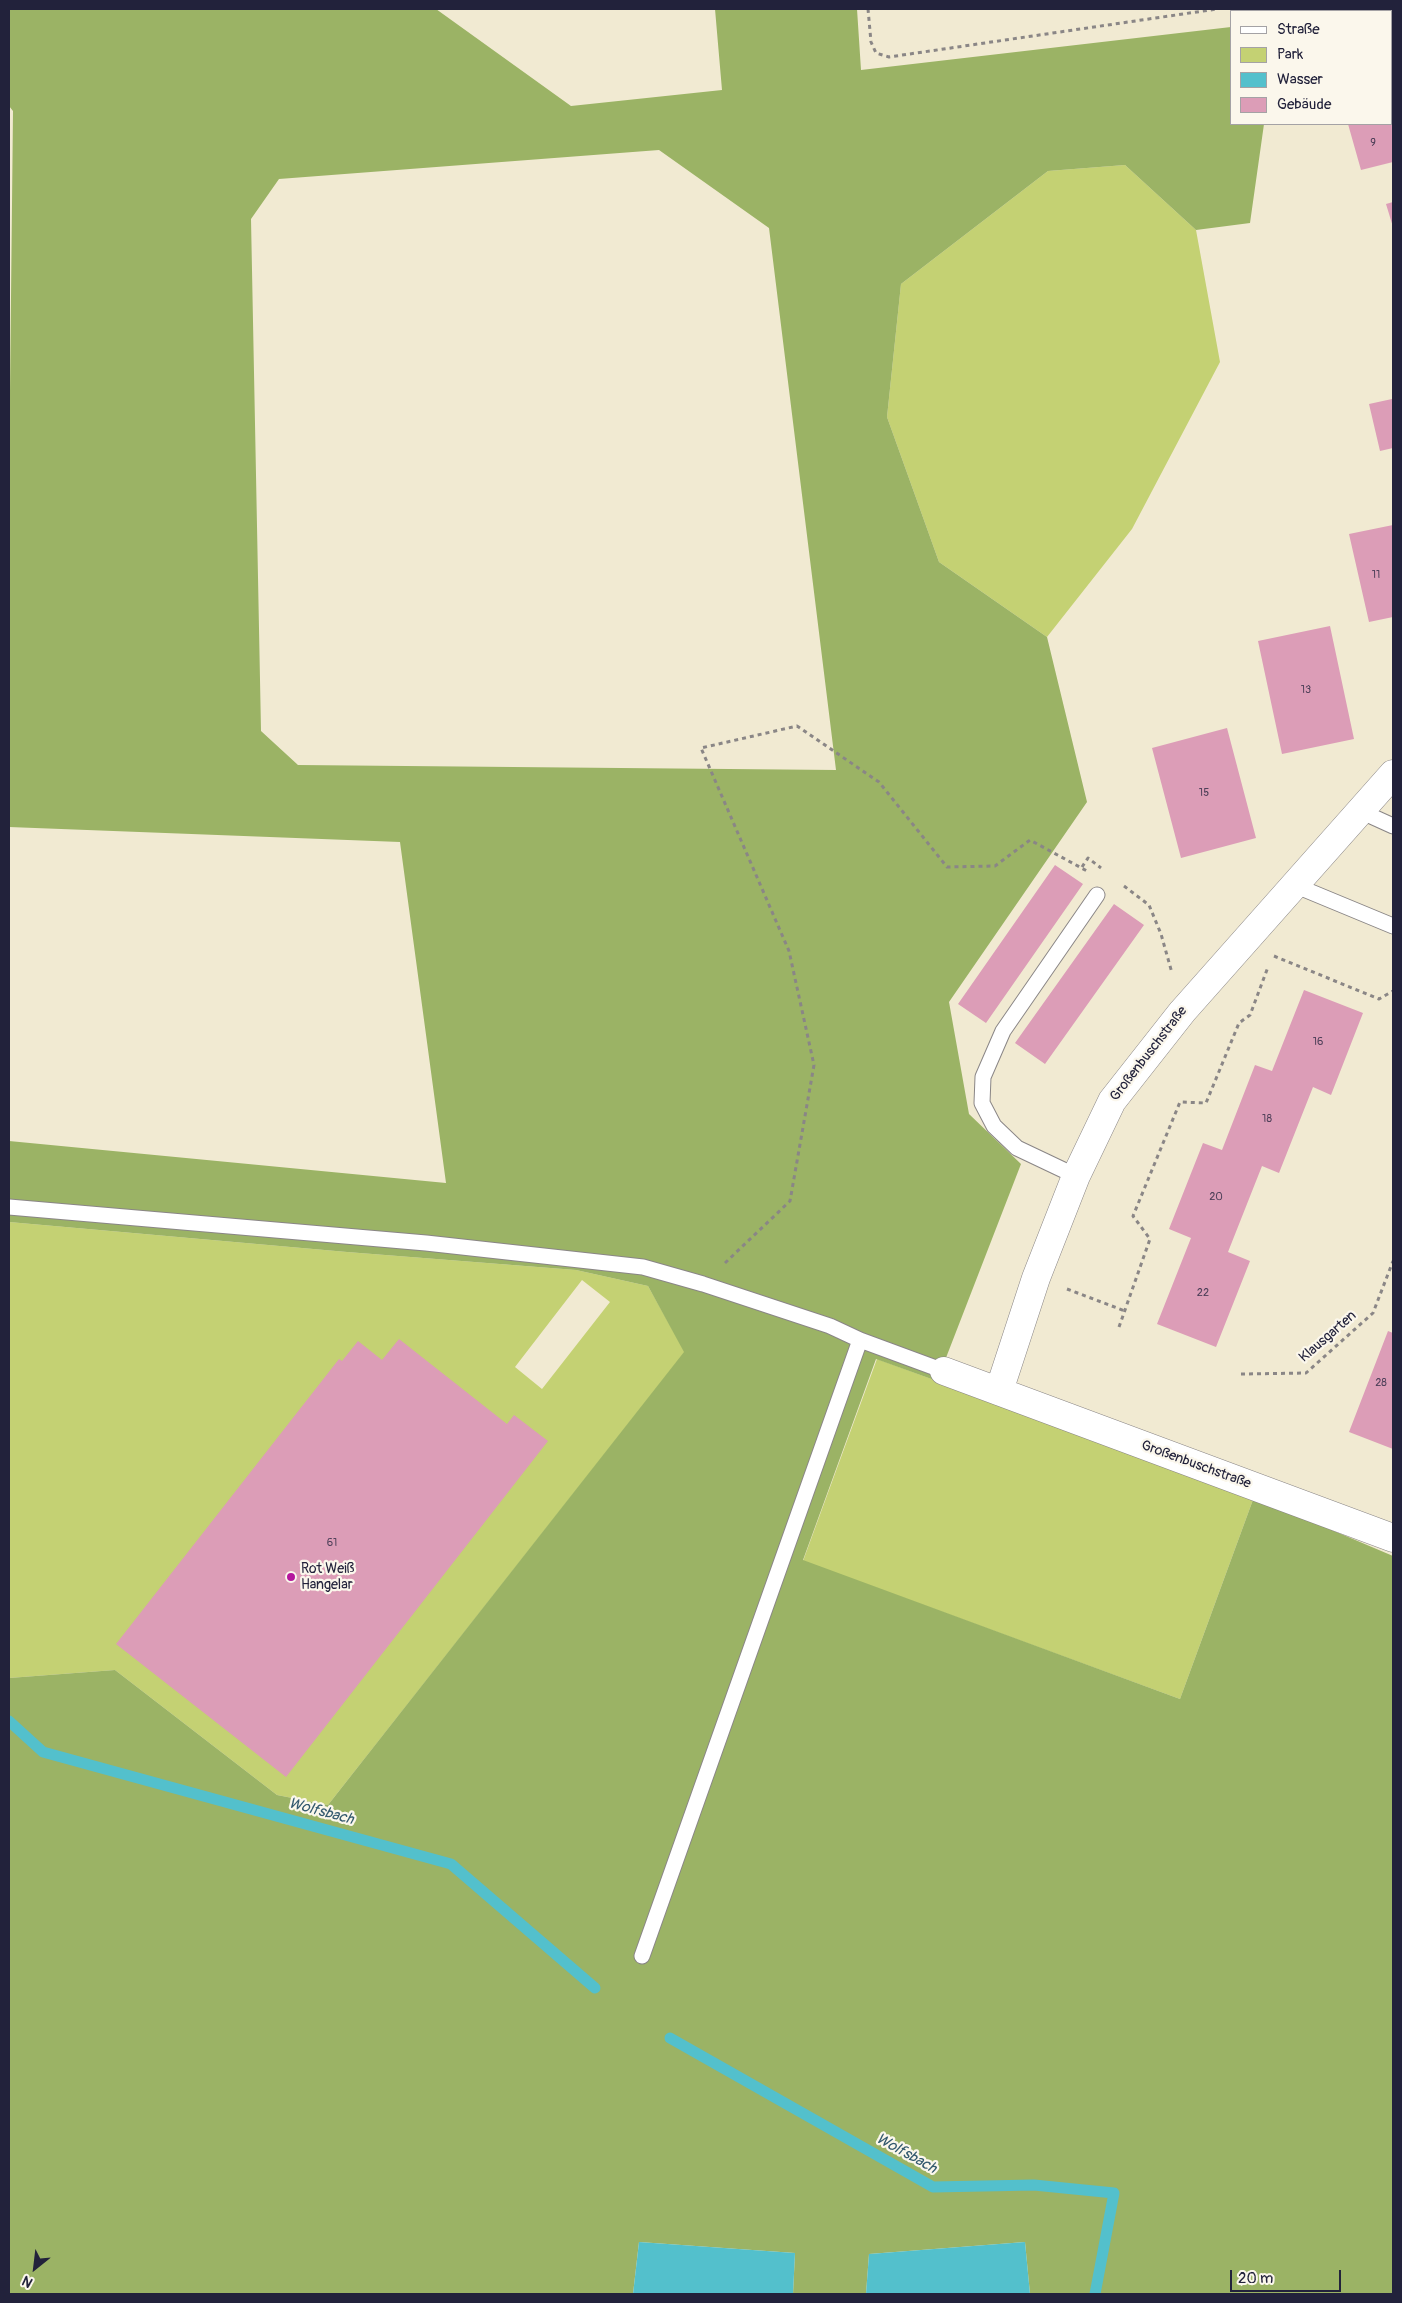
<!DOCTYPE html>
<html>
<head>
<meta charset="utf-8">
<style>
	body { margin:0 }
	#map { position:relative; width:1402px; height:2303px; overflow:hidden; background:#f1ead2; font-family:Pangolin,sans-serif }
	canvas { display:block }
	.frame { position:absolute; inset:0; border:10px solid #22223b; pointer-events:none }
	.legend { position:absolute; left:1230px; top:10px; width:162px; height:115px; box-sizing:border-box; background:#fbf7ec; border:1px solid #a4a2a5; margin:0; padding:6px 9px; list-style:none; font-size:15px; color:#22223b }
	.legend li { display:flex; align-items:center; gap:10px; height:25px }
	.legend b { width:25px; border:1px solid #a4a2a5 }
	.north { position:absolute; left:10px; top:2243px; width:50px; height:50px; -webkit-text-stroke:4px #fbf7ec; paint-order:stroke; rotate:209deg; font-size:14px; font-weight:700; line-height:20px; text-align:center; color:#22223b }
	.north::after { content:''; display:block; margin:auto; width:18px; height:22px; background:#22223b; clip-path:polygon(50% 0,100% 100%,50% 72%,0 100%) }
	.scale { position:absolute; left:1230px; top:2270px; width:111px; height:22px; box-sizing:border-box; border:2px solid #22223b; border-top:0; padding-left:6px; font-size:15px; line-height:18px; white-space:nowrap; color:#22223b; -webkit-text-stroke:4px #fbf7ec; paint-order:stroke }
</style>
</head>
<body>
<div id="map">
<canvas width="1402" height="2303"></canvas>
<div class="frame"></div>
<ul class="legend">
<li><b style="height:6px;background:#fff"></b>Straße</li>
<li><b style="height:14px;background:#c4d173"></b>Park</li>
<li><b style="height:14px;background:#53c0cc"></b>Wasser</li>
<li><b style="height:14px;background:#dc9db7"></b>Gebäude</li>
</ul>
<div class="north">N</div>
<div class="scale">20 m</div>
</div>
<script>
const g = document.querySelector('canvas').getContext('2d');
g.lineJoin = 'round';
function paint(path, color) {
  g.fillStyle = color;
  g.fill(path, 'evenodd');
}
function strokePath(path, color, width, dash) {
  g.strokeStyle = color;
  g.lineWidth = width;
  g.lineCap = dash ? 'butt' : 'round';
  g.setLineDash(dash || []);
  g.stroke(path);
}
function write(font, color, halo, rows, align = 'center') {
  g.font = font + ' Pangolin,sans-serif';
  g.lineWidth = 4.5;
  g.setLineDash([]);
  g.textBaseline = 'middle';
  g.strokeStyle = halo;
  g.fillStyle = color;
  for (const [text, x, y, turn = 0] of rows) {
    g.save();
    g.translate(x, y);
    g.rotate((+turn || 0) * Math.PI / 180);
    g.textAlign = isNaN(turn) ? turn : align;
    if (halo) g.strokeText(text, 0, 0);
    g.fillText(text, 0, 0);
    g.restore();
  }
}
const green = new Path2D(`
	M1125,165L1196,230L1220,362L1132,529L1047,637L939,562L887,417L901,284L1048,171Z
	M9,1222L347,1252L576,1270L648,1286L685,1352L328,1805L277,1795L115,1670L9,1678ZM582,1280L610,1302L542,1389L515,1367Z
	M877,1359L1254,1497L1180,1699L803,1561Z`);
const forest = new Path2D(`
	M9,9H436L571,106L722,90L715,9H857L861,70L1231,27V124H1264L1250,223L1196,230L1125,165L1048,171L901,284L887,417L939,562L1047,637L1087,802L949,1002L969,1114L1021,1164L937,1381L876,1359L803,1560L1180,1699L1254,1497L1393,1556V2294H1030L1025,2242L869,2254L866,2294H793L795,2253L639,2242L633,2294H9V1678L115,1670L277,1795L328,1805L684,1352L648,1286L576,1270L347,1252L9,1222V1141L446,1183L400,842L9,827V484L13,111L9,106ZM659,150L769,228L836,770L298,765L261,731L251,219L279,179Z
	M1393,9V42L1391,43V11H1369Z`);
const water = new Path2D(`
	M639,2242L795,2253L793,2294H633Z
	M1025,2242L1030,2294H866L869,2254Z`);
const stream = new Path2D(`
	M9,1721L43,1752L451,1864L595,1988
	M670,2038L933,2187L1034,2185L1114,2193L1095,2294`);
const building = new Path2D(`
	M1393,91V162L1361,170L1348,124H1391V92Z
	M1393,202V227L1386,204Z
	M1392,399L1393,448L1380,451L1369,404Z
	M1393,525V617L1369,622L1349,534Z
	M1330,626L1354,739L1282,754L1258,641Z
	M1227,728L1256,838L1181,858L1152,748Z
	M1055,865L1083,884L986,1023L958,1004Z
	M1114,904L1144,925L1045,1064L1015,1043Z
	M1304,990L1363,1013L1331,1095L1313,1087L1279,1173L1262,1166L1228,1252L1250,1261L1216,1347L1157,1324L1191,1238L1169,1229L1203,1143L1222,1150L1255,1065L1272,1071Z
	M1388,1331L1393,1333V1449L1349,1432Z
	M399,1339L507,1424L514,1415L548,1441L286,1777L116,1644L339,1359L342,1361L358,1341L382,1360Z`);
const path = new Path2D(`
	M868,9L871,42L876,53L889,57L1217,9
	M1082,867L1088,858L1101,868
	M1124,886L1149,905L1161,934L1172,973
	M1274,956L1379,999L1393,991
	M725,1263L790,1201L814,1065L789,951L701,748L797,726L879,782L947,867L995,866L1030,840L1087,871
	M1067,1289L1125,1311
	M1119,1327L1150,1239L1133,1216L1180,1102L1206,1103L1239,1023L1250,1015L1268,967
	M1241,1374L1306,1373L1373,1313L1393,1261`);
const lane = new Path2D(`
	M1360,811L1393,826
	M1294,885L1393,926
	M1076,1176L1017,1148L994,1126L982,1103L983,1077L1003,1031L1097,895
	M9,1207L426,1243L643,1267L703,1284L830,1326L860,1340L944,1371
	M642,1956L860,1340`);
const street = new Path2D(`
	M944,1371L1393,1538
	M999,1391L1036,1278L1076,1176L1112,1101L1182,1012L1393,774`);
const markers = [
	[291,1577,5,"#b5179e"]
];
const numberNames = [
	["9",1373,143],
	["11",1376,575],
	["13",1306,690],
	["15",1204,793],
	["16",1318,1042],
	["18",1267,1119],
	["20",1216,1197],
	["22",1203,1293],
	["28",1381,1383],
	["61",332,1543]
];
const streetNames = [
	["Großenbuschstraße",1149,1054,-52],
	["Klausgarten",1328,1337,-41],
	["Großenbuschstraße",1196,1465,20]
];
const poiNames = [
	["Rot Weiß",301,1569],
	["Hangelar",301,1585]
];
const waterNames = [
	["Wolfsbach",321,1812,15],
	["Wolfsbach",906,2154,29]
];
paint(green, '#c4d173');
paint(forest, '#9bb365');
paint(water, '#53c0cc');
strokePath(stream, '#53c0cc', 11);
paint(building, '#dc9db7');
strokePath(lane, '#8a8686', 17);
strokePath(street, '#8a8686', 29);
strokePath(path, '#8a8686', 3, [4, 4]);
strokePath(lane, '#fff', 15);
strokePath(street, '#fff', 28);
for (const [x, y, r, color] of markers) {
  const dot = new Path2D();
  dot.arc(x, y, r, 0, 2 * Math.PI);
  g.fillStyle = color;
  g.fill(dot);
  strokePath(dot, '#fbf7ec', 2);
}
write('11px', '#50415a', null, numberNames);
write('14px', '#22223b', '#fbf7ec', streetNames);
write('14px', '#22223b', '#fbf7ec', poiNames, 'left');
write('italic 15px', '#33596e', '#fbf7ec', waterNames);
</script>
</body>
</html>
